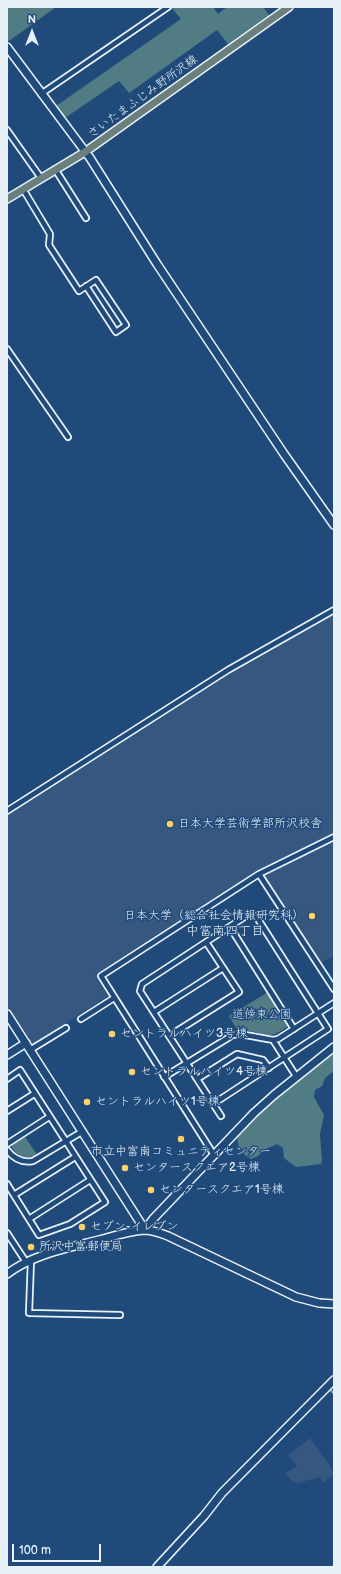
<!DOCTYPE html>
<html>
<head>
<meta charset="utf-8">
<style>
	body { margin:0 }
	#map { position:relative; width:341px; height:1574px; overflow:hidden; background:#1f4a7a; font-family:"Balsamiq Sans",sans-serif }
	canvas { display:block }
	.frame { position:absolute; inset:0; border:8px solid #e8f1f8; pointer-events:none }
	.north { position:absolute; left:12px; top:12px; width:40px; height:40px; -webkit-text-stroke:3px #1f4a7a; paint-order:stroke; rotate:0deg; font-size:11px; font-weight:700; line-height:16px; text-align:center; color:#e8f1f8 }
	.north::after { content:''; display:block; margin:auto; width:14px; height:18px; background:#e8f1f8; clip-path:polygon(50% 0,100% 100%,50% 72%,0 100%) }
	.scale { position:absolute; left:12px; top:1544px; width:89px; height:18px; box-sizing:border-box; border:2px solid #e8f1f8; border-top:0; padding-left:5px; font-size:12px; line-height:14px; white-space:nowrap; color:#e8f1f8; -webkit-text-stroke:3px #1f4a7a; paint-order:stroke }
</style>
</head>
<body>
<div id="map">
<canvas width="341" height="1574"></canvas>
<div class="frame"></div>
<div class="north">N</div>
<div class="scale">100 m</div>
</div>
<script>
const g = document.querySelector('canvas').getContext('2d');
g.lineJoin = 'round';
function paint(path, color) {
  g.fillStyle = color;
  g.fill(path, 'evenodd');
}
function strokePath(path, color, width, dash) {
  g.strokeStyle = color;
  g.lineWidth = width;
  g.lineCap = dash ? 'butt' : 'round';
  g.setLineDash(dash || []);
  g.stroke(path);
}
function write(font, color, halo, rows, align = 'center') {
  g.font = font + ' "Balsamiq Sans","Klee One",sans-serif';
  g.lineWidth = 3;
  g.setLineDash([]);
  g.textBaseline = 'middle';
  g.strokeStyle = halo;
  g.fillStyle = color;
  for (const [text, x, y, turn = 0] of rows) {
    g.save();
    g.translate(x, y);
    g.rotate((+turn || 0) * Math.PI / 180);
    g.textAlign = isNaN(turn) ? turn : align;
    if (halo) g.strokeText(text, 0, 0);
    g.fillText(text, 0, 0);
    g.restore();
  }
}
const built = new Path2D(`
	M332,615L334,618V833L258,870L95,975L108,996L33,1044L27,1036L24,1035L7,1009V814L227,674Z
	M334,839V956L321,963L264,876L265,873Z
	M310,1438L329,1464L334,1474L323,1483L320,1477L298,1483L293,1482L285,1473L297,1466L288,1455Z`);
const green = new Path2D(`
	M7,7H56L9,41L7,39Z
	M171,7H213L218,14L227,7H263L269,15L228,44L217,30L129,93L119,81L65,118L56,106L181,19Z
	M268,992L289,1026L275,1034L268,1035L236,1028L229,1016Z
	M334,1053V1071L325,1078L322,1086L315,1090L314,1097L324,1115L320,1134L322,1160L321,1164L296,1167L284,1158L283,1148L277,1144L264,1150L258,1156L251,1159C239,1151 239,1150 237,1136C264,1103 299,1078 334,1053Z
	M25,1137L36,1153L35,1156C25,1159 18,1156 12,1148V1145Z`);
const stream = new Path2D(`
	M330,1389L334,1394`);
const street = new Path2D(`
	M41,94L168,7
	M7,130L41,178
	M55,169L86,218
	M23,189L50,234L49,245L79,291L96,280L126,325L116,332L86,286
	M7,349L68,437
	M7,811L228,670L334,610
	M259,874L334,989
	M230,927L294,1029
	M154,1012L223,968
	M81,1019L114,998
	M169,1036L239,992L206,942
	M273,1040L278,1039L334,1003
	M30,1050L66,1028
	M164,1077L228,1038L232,1035L240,1034L273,1040L296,1076
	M7,1079L20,1070L105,1202L70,1224L39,1235L7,1184
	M197,1079L237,1054L263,1060L269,1068
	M213,1104L328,1029L256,916L249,914L142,984L140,991C167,1033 194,1075 221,1116
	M7,1111L34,1094
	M7,1144L49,1117
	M7,1150C14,1159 22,1163 33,1161L83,1131
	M214,1155L101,976L259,874L334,837
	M14,1195L75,1157
	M29,1219L90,1180
	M7,1233L26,1262
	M31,1260L29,1313L120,1315`);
const secondary = new Path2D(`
	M7,47L90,158L157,264L284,454L334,525
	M7,1014L145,1230
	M7,1055L26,1043
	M145,1230L153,1219L254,1113L274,1095L334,1047
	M7,1274C33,1254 68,1248 99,1240C114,1236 129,1231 144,1230C153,1230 160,1233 168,1236L296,1297L319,1303L334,1304
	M157,1567L204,1516L222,1493L334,1380`);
const primary = new Path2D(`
	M7,199L85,152L289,7`);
const markers = [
	[170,824,4,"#ffd166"],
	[312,916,4,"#ffd166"],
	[112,1034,4,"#ffd166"],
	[132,1072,4,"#ffd166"],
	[87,1102,4,"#ffd166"],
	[181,1139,4,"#ffd166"],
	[125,1168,4,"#ffd166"],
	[151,1190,4,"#ffd166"],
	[82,1227,4,"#ffd166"],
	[31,1247,4,"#ffd166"]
];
const streetNames = [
	["さいたまふじみ野所沢線",143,97,-36]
];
const poiNames = [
	["日本大学芸術学部所沢校舎",178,824],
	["日本大学（総合社会情報研究科）",304,916,"right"],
	["セントラルハイツ3号棟",120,1034],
	["セントラルハイツ4号棟",140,1072],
	["セントラルハイツ1号棟",95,1102],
	["市立中富南コミュニティセンター",181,1152,"center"],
	["センタースクエア2号棟",133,1168],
	["センタースクエア1号棟",159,1190],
	["セブン-イレブン",90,1227],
	["所沢中富郵便局",39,1247]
];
const parkNames = [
	["道傍東公園",262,1015]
];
const neighbourhoodNames = [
	["中富南四丁目",225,932]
];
paint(built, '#36577f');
paint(green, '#527c84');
strokePath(stream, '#86abc3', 2);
strokePath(street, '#e8f1f8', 8);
strokePath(secondary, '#e8f1f8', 10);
strokePath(primary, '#e8f1f8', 10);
strokePath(street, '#1f4a7a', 4.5);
strokePath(secondary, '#1f4a7a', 7);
strokePath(primary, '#6b7f7c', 7);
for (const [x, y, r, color] of markers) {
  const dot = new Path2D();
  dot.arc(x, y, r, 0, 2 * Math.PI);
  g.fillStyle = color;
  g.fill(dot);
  strokePath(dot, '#1f4a7a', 1.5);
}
write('12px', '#e8f1f8', '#1f4a7a', streetNames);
write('12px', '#e8f1f8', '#1f4a7a', poiNames, 'left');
write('12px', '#d2dfe7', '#1f4a7a', parkNames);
write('13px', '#e8f1f8', '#1f4a7a', neighbourhoodNames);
</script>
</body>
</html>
